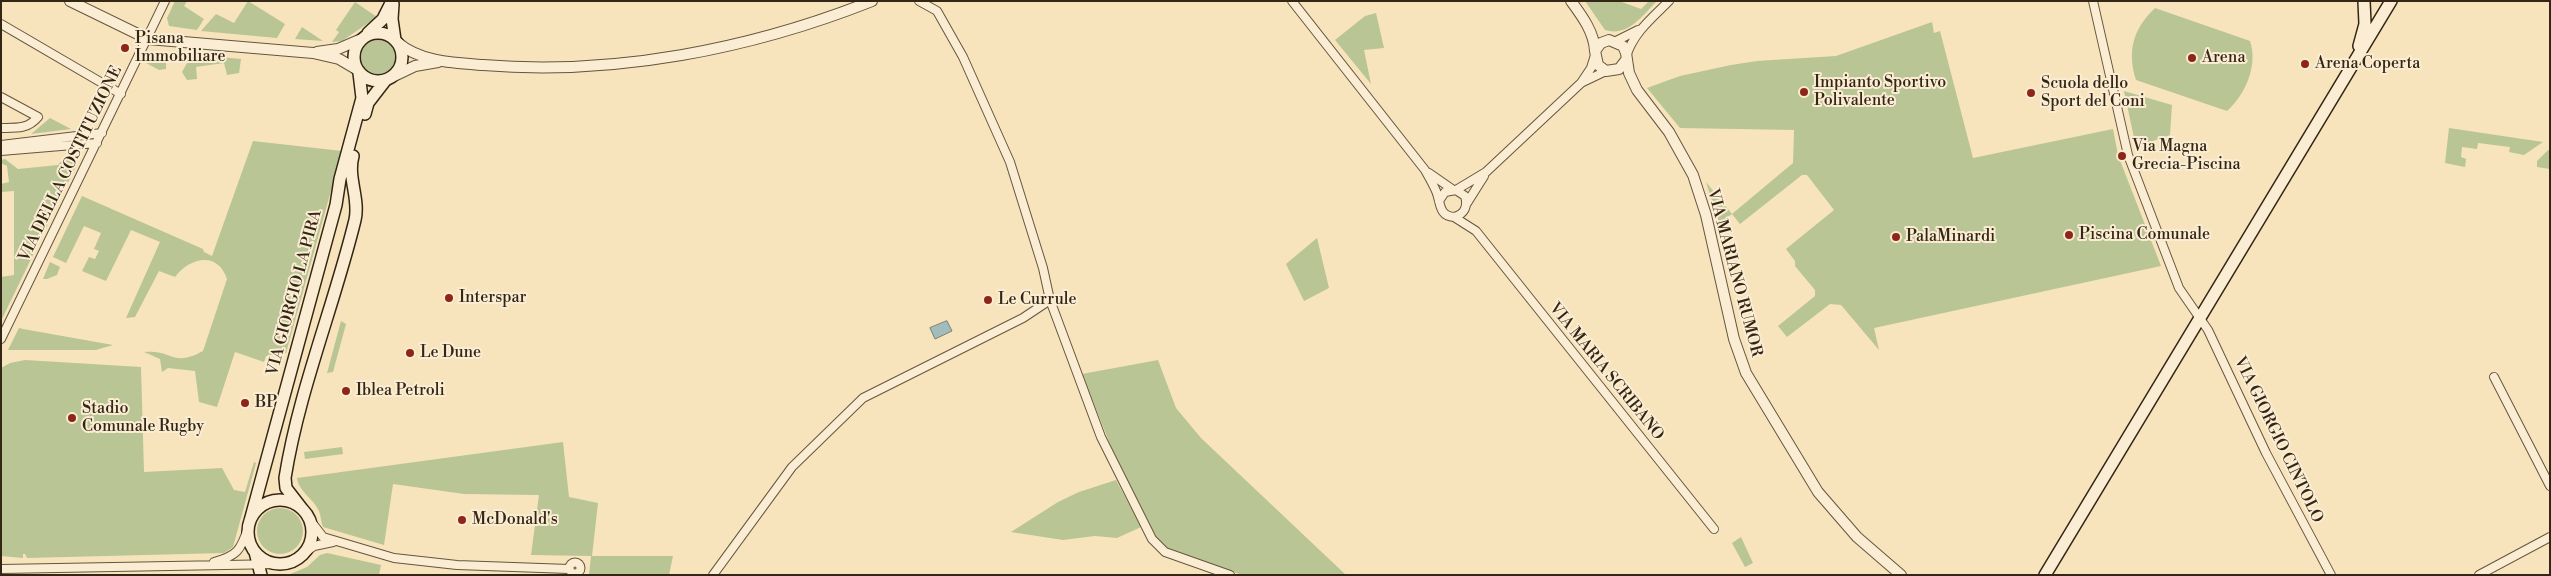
<!DOCTYPE html>
<html>
<head>
<meta charset="utf-8">
<style>
	body { margin:0 }
	#map { position:relative; width:2551px; height:576px; overflow:hidden; background:#f7e4bc; font-family:"Libre Bodoni",serif }
	canvas { display:block }
	.frame { position:absolute; inset:0; border:2px solid #342614; pointer-events:none }
</style>
</head>
<body>
<div id="map">
<canvas width="2551" height="576"></canvas>
<div class="frame"></div>
</div>
<script>
const g = document.querySelector('canvas').getContext('2d');
g.lineJoin = 'round';
function paint(path, color) {
  g.fillStyle = color;
  g.fill(path, 'evenodd');
}
function strokePath(path, color, width, dash) {
  g.strokeStyle = color;
  g.lineWidth = width;
  g.lineCap = dash ? 'butt' : 'round';
  g.setLineDash(dash || []);
  g.stroke(path);
}
function write(font, color, halo, rows, align = 'center') {
  g.font = font + ' "Libre Bodoni",serif';
  g.lineWidth = 4;
  g.setLineDash([]);
  g.textBaseline = 'middle';
  g.strokeStyle = halo;
  g.fillStyle = color;
  for (const [text, x, y, turn = 0] of rows) {
    g.save();
    g.translate(x, y);
    g.rotate((+turn || 0) * Math.PI / 180);
    g.textAlign = isNaN(turn) ? turn : align;
    if (halo) g.strokeText(text, 0, 0);
    g.fillText(text, 0, 0);
    g.restore();
  }
}
const green = new Path2D(`
	M175,1H187L184,6L204,19L197,30L169,26L167,18Z
	M248,1L285,24L277,38L201,31L216,14L234,23Z
	M1585,1H1619L1641,9L1649,1H1657C1642,16 1628,37 1605,30Z
	M355,2L377,17L342,41L332,42L339,32L336,30Z
	M2155,8L2250,41C2258,65 2246,94 2227,111L2136,80C2127,51 2133,29 2155,8Z
	M1376,13L1384,48L1364,50L1371,84L1335,40L1365,16Z
	M1932,22L1934,33L1940,31L1973,158L2113,129L2118,155L2161,266L1874,328L1879,350L1841,305L1830,304L1787,337L1778,326L1815,296V290L1795,266V261L1786,249L1834,210L1807,175H1802L1740,224L1732,214L1719,223L1706,182L1732,214L1793,163L1794,130L1680,128L1647,88L1680,76L1731,65L1757,61L1836,56Z
	M302,27L323,41L295,39Z
	M361 57a17 17 0 1 1 34 0a17 17 0 1 1-34 0Z
	M152,52L166,53V69L159,70L146,63Z
	M199,55L241,59L239,73L227,75L224,63L196,67L197,79L187,80L182,72L187,63L199,59Z
	M2124,91L2172,105L2170,135L2136,147Z
	M50,118L71,129L31,134Z
	M2449,128L2543,142L2524,155L2509,152L2510,147L2478,143L2477,149L2462,147L2461,157L2466,159L2465,167L2445,163Z
	M253,141L342,151L286,353L266,356L264,362L235,352L217,407L199,402L195,371L168,368L162,372L160,359L144,352C173,349 172,368 203,351L227,279C218,251 190,257 175,277L159,271L135,317L126,318L160,242L131,230L106,281L82,271L89,257L95,259L99,251L94,249L101,233L84,226L66,263L53,257L82,196L203,249L204,252L212,256Z
	M2548,150L2550,151V169L2537,167V161Z
	M68,154L75,155L77,164L1,321V277L14,275V191L1,192V184L9,182L7,166L1,163V160L5,159L18,169L58,165Z
	M1317,238L1329,288L1304,301L1286,264Z
	M50,262L60,267L57,275L47,279H43Z
	M341,321L346,324L333,372L327,373Z
	M19,328L23,329L113,345L96,350H8Z
	M25,360L141,367L144,472L222,468L234,490L245,492L254,462L256,463L233,547L224,553L27,558L25,554H23V558L1,556V368L10,363Z
	M1158,360L1176,408L1201,438L1346,575H1242L1170,550L1158,542L1114,454L1082,374Z
	M563,442L569,497L598,503L592,556H673L669,575H589L591,556L531,555L539,495L464,494L393,484L384,545L323,527C321,522 321,516 319,511C313,498 299,492 297,478Z
	M342,447L343,454L305,459L304,452Z
	M1116,480L1141,527L1117,538L1095,536L1063,540L1011,532L1058,502L1079,492Z
	M257 531a23 23 0 1 1 46 0a23 23 0 1 1-46 0Z
	M1741,537L1753,563L1745,567L1732,543Z
	M327,553L381,565L379,575H288L307,567L320,555Z`);
const water = new Path2D(`
	M947,321L952,331L935,339L930,328Z`);
const minor = new Path2D(`
	M919,1L937,11L963,57L1010,162L1043,268L1050,300L1101,437L1152,539L1165,552L1230,575
	M1292,1L1425,170C1429,177 1433,184 1436,191C1441,202 1438,216 1454,217C1465,214 1468,206 1465,196L1456,190L1445,192L1439,201
	M2093,1L2128,155L2179,288L2208,330L2266,453L2331,575
	M1,24L121,94
	M1616,41L1638,30
	M1626,57C1633,33 1652,18 1669,1
	M1583,82L1606,71
	M1,97L38,117C28,129 17,128 1,128
	M1,145L102,133
	M1,151L97,143
	M1429,173L1452,189
	M1456,190L1486,172L1581,83L1591,68L1595,55
	M1467,203L1484,176
	M1454,217L1476,231L1714,529
	M1,339L165,1
	M2494,377L2550,486
	M310,520L323,537L394,558L457,565L569,569
	M303,554L314,546L333,542
	M214,562C237,556 241,550 248,528
	M569.5 568a5.5 5.5 0 1 1 11 0a5.5 5.5 0 1 1-11 0Z
	M1,569L282,564
	M713,575L792,467L863,398L1023,318L1050,300
	M2479,575L2550,537`);
const tertiary = new Path2D(`
	M70,1L148,39L313,53L339,59L356,69
	M1571,1C1582,16 1594,32 1595,51
	M397,42C420,62 453,63 483,65C614,76 751,49 872,1
	M317,52L338,49L359,40
	M1626,60L1619,69L1606,71L1598,65L1595,51L1601,43L1609,40L1623,46L1626,53L1629,73L1637,90L1669,132L1693,175L1706,215L1734,339L1746,373L1818,492L1857,537L1901,575
	M392,77L415,66L438,62`);
const secondary = new Path2D(`
	M393,4L392,19L395,40
	M354 57a24 24 0 1 1 48 0a24 24 0 1 1-48 0Z
	M368,33L383,19L392,1
	M2359,46L2365,24L2364,1
	M365,114L368,103L385,81
	M248 532a32 32 0 1 1 64 0a32 32 0 1 1-64 0Z
	M303,510L286,488L285,478C299,390 334,306 355,220C360,199 347,177 353,156
	M250,521L336,205L340,179L362,98L359,73
	M255,552L261,575
	M2045,575L2391,1`);
const markers = [
	[125,48,5,"#8f2418"],
	[2192,58,5,"#8f2418"],
	[2305,64,5,"#8f2418"],
	[1804,92,5,"#8f2418"],
	[2031,93,5,"#8f2418"],
	[2122,156,5,"#8f2418"],
	[2069,235,5,"#8f2418"],
	[1896,237,5,"#8f2418"],
	[449,298,5,"#8f2418"],
	[988,300,5,"#8f2418"],
	[410,353,5,"#8f2418"],
	[346,391,5,"#8f2418"],
	[245,403,5,"#8f2418"],
	[72,418,5,"#8f2418"],
	[462,520,5,"#8f2418"]
];
const poiNames = [
	["Pisana",135,39],
	["Immobiliare",135,57],
	["Arena",2202,58],
	["Arena Coperta",2315,64],
	["Impianto Sportivo",1814,83],
	["Polivalente",1814,101],
	["Scuola dello",2041,84],
	["Sport del Coni",2041,102],
	["Via Magna",2132,147],
	["Grecia-Piscina",2132,165],
	["Piscina Comunale",2079,235],
	["PalaMinardi",1906,237],
	["Interspar",459,298],
	["Le Currule",998,300],
	["Le Dune",420,353],
	["Iblea Petroli",356,391],
	["BP",255,403],
	["Stadio",82,409],
	["Comunale Rugby",82,427],
	["McDonald's",472,520]
];
const streetNames = [
	["VIA DELLA COSTITUZIONE",71,164,-64],
	["VIA MARIANO RUMOR",1734,273,75],
	["VIA GIORGIO LA PIRA",295,293,-75],
	["VIA MARIA SCRIBANO",1606,372,51],
	["VIA GIORGIO CINTOLO",2278,440,64]
];
paint(green, '#b9c594');
paint(water, '#a2bcbb');
strokePath(water, '#768078', 1);
strokePath(minor, '#65563e', 10);
strokePath(tertiary, '#65563e', 12);
strokePath(secondary, '#342614', 14);
strokePath(minor, '#faedd3', 8);
strokePath(tertiary, '#faedd3', 10);
strokePath(secondary, '#faedd3', 11);
for (const [x, y, r, color] of markers) {
  const dot = new Path2D();
  dot.arc(x, y, r, 0, 2 * Math.PI);
  g.fillStyle = color;
  g.fill(dot);
  strokePath(dot, '#faedd3', 2);
}
write('16px', '#342614', '#faedd3', poiNames, 'left');
write('16px', '#342614', '#faedd3', streetNames);
</script>
</body>
</html>
